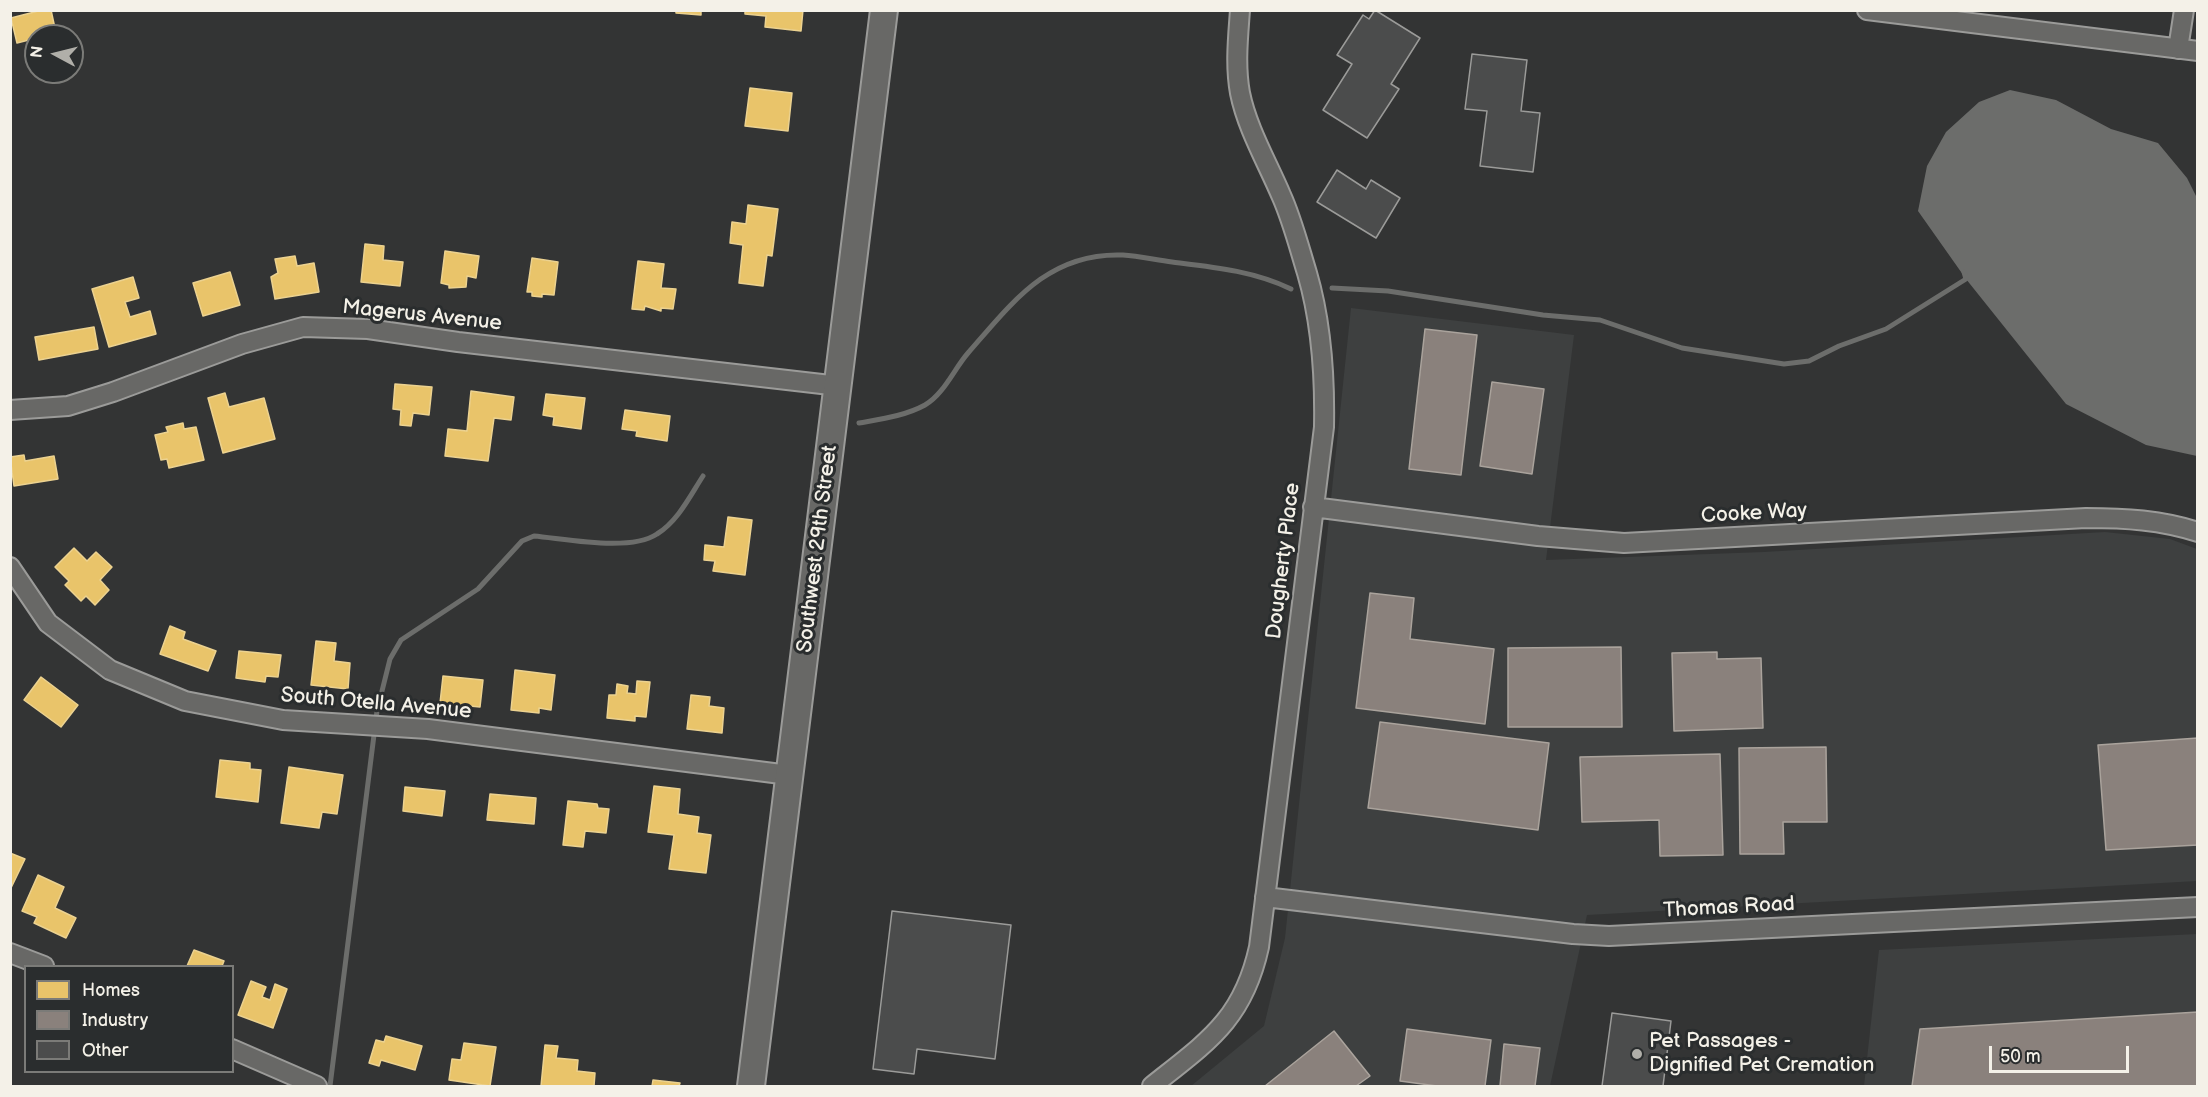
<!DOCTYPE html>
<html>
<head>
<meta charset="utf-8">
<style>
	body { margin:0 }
	#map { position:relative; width:2208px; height:1097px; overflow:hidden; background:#333434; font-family:"Balsamiq Sans",sans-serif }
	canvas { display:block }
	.frame { position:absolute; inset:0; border:12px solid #f4f1e8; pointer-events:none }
	.legend { position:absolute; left:24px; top:965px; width:210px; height:108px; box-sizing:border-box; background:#2a2d2e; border:2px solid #7b7b78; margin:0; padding:8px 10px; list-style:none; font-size:18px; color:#f4f1e8 }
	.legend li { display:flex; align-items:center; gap:12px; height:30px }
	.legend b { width:30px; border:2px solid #7b7b78 }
	.north { position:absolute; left:24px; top:24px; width:60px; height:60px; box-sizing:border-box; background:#2a2d2e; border:2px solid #7b7b78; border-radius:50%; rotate:277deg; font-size:16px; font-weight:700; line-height:24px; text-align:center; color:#f4f1e8 }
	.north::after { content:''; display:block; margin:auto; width:21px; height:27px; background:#b0afa9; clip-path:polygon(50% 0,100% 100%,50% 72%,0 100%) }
	.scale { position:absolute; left:1989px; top:1046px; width:140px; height:27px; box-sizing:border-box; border:3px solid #f4f1e8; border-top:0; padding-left:8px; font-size:18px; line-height:21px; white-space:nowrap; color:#f4f1e8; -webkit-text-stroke:4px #2a2d2e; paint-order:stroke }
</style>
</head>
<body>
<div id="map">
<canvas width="2208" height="1097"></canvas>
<div class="frame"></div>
<ul class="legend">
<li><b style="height:16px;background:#e9c46a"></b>Homes</li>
<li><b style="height:16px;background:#8a817c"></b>Industry</li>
<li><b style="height:16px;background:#4b4c4c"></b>Other</li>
</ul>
<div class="north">N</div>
<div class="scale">50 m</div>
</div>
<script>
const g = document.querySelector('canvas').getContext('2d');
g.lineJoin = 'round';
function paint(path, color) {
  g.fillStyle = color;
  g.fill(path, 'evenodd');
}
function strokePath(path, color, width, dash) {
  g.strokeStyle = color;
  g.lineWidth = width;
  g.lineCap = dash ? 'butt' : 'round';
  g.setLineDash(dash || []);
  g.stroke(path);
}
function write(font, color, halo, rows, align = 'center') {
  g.font = font + ' "Balsamiq Sans",sans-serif';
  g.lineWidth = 6;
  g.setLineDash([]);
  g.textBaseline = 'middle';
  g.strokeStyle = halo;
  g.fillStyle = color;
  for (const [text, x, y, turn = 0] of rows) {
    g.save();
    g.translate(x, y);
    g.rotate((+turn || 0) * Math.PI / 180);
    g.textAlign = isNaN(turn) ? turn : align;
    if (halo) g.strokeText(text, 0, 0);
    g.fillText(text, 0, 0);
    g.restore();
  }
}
const built = new Path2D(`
	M1351,308L1574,335L1546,560L1764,552L2105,532L2170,539L2197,549V881L1587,915L1550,1086H1191L1264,1026L1285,938Z
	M2197,934V1086H1864L1879,950Z`);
const water = new Path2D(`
	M2010,90L2056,100L2111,129L2158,143L2187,178L2198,200L2197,456L2146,445L2066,404L1966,279L1918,211L1927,166L1946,132L1979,102Z`);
const homes = new Path2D(`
	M42,10H51L56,33L17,43L11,18Z
	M676,10H701V15L676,13Z
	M745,10H803L801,31L765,27L766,16L745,14Z
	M750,88L792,93L788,131L745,126Z
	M748,205L778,209L772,256L767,255L763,286L739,283L743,245L730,243L732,222L746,224Z
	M365,244L384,246L383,260L403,262L400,286L361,282Z
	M445,251L479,256L476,278L467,276L466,287L449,288V285L441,283Z
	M295,256L297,266L314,263L319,292L275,299L271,277L278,273L275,259Z
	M532,258L558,262L554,295L542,294V297L532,296V292H527Z
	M638,261L664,264L661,288L676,289L673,309L661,308V311L645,306L644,310L632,309Z
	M230,272L240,305L203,316L193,283Z
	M133,277L139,298L125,302L130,317L150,311L156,334L109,347L92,289Z
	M94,327L98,349L39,360L35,337Z
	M395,384L432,387L429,415L413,413L411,426L400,425L401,410L393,409Z
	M471,391L514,397L511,420L494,418L488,461L445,456L448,429L467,431Z
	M225,393L229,407L264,398L275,439L223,453L208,398Z
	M546,394L585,398L581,429L553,425L554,417L543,415Z
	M625,410L670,416L667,441L636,436L637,431L622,429Z
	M183,423L184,429L196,427L204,460L169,468L167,459L161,460L155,435L168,432L166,427Z
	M24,455L25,461L54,456L58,479L14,486L10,457Z
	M728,517L752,520L745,575L713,571L715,561L704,560L705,545L724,547Z
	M74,548L87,561L96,552L112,567L100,580L109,590L95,605L86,596L81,601L65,585L69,581L55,567Z
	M170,626L185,632L183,639L216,651L208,671L160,654Z
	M316,641L336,643L334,661L350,663L348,689L311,685Z
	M239,651L281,655L278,677L266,676L265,682L236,678Z
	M515,670L555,675L551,710L539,708V713L511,710Z
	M443,676L483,680L480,707L440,703Z
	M41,677L78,705L61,727L24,700Z
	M637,681L650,682L646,717L635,716V721L607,718L609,695H616L617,684L628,686L627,693L636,694Z
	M691,695L710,697L709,706L724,708L722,733L687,729Z
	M220,760L250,763V769L261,770L258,802L216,797Z
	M289,767L343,775L337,814L322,812L319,828L281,823Z
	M654,786L680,789L678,814L699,817L697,833L711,835L706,873L669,869L674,835L648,832Z
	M405,787L445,791L442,816L403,811Z
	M490,794L536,798L534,824L487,820Z
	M568,801L597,804L598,808L609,809L606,833L585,831L583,847L563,845Z
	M10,853L25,859L10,890Z
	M38,875L64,887L55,908L76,918L66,938L34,923L37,917L22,911Z
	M194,950L224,961L222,966H187Z
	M251,981L266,987L262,997L270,1000L275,984L287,989L273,1028L238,1015Z
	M386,1036L422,1046L415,1070L381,1060L379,1066L369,1063L376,1040L384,1042Z
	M464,1043L496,1047L490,1086L449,1080L452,1059L461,1060Z
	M545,1045L558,1046L556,1058L578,1060L577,1071L595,1073L594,1086H541Z
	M653,1080L680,1083L679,1086H652Z`);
const industry = new Path2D(`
	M1425,329L1477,335L1461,475L1409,469Z
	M1492,382L1544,389L1532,474L1480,466Z
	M1370,593L1414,598L1410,639L1494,649L1485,724L1356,708Z
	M1621,647L1622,727H1508V648Z
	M1717,652V659L1761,658L1763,728L1674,731L1672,653Z
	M1380,722L1549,743L1538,830L1368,808Z
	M2198,738V845L2106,850L2098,745Z
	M1826,747L1827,822H1783L1784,854H1740L1739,748Z
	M1720,754L1723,855L1660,856L1659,820L1582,822L1580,757Z
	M2198,1012V1086H1912L1920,1029Z
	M1407,1029L1491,1040L1485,1086H1437L1400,1081Z
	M1334,1031L1370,1076L1356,1086H1265Z
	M1504,1044L1540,1048L1535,1086H1500Z`);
const stream = new Path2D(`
	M1332,288L1388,291L1543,315L1600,320L1682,348L1784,364L1809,361L1839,346L1886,329L1966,279L1964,272
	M859,423C881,419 905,416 925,405C944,394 954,369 968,353C1012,303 1048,252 1123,255C1139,256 1156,260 1172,262C1213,267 1254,271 1291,289
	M330,1086L377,711L390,659L401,640L478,589L522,541L534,536C567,539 630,552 657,534C678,521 690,496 703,476`);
const building = new Path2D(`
	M1375,10L1420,38L1391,84L1399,89L1367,138L1323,110L1352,64L1337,55L1363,15L1369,19Z
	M1472,54L1527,60L1521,111L1540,113L1533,172L1480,166L1487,111L1465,109Z
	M1337,170L1366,189L1371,180L1400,198L1376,238L1317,202Z
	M892,911L1011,925L995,1059L917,1049L914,1074L873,1069Z
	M1612,1013L1671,1021L1663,1086H1602Z`);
const street = new Path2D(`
	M1867,10L2198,51
	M2178,49L2184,10
	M10,410L68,406L113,392L242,344L303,327L368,329L458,342L839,386
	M1313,507L1538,536L1624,543L2086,518C2125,518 2161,520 2198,532
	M10,567L48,623L110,670L185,701L283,720L428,729L789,775
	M1265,897L1573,934L1609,936L2198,907
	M10,953L44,966
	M232,1049L317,1086
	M1152,1086C1207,1042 1243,1020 1259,947L1324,427C1325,375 1322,324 1307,273C1299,247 1292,219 1281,195C1267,162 1247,128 1240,93C1235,65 1238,38 1240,10`);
const secondary = new Path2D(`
	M751,1086L884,10`);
const markers = [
	[1637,1054,6,"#b0afa9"]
];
const streetNames = [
	["Magerus Avenue",422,316,6],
	["Cooke Way",1754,514,-3],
	["Southwest 29th Street",818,549,-83],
	["Dougherty Place",1284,561,-83],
	["South Otella Avenue",376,704,5],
	["Thomas Road",1729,908,-3]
];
const poiNames = [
	["Pet Passages -",1649,1042],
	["Dignified Pet Cremation",1649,1066]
];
paint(built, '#3e4040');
paint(water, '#6c6d6b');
paint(homes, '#e9c46a');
strokePath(homes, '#ecd290', 1.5);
paint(industry, '#8a817c');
strokePath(industry, '#aaa39c', 1.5);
strokePath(stream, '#6c6d6b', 5);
paint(building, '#4b4c4c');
strokePath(building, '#9b9b99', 1.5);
strokePath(street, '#9b9b99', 22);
strokePath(secondary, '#9b9b99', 30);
strokePath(street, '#686866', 18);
strokePath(secondary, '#686866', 26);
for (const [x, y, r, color] of markers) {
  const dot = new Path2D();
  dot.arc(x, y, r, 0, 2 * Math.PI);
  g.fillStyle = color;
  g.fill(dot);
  strokePath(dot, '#2a2d2e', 2);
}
write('21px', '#f4f1e8', '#2a2d2e', streetNames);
write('21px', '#f4f1e8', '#2a2d2e', poiNames, 'left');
</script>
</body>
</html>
